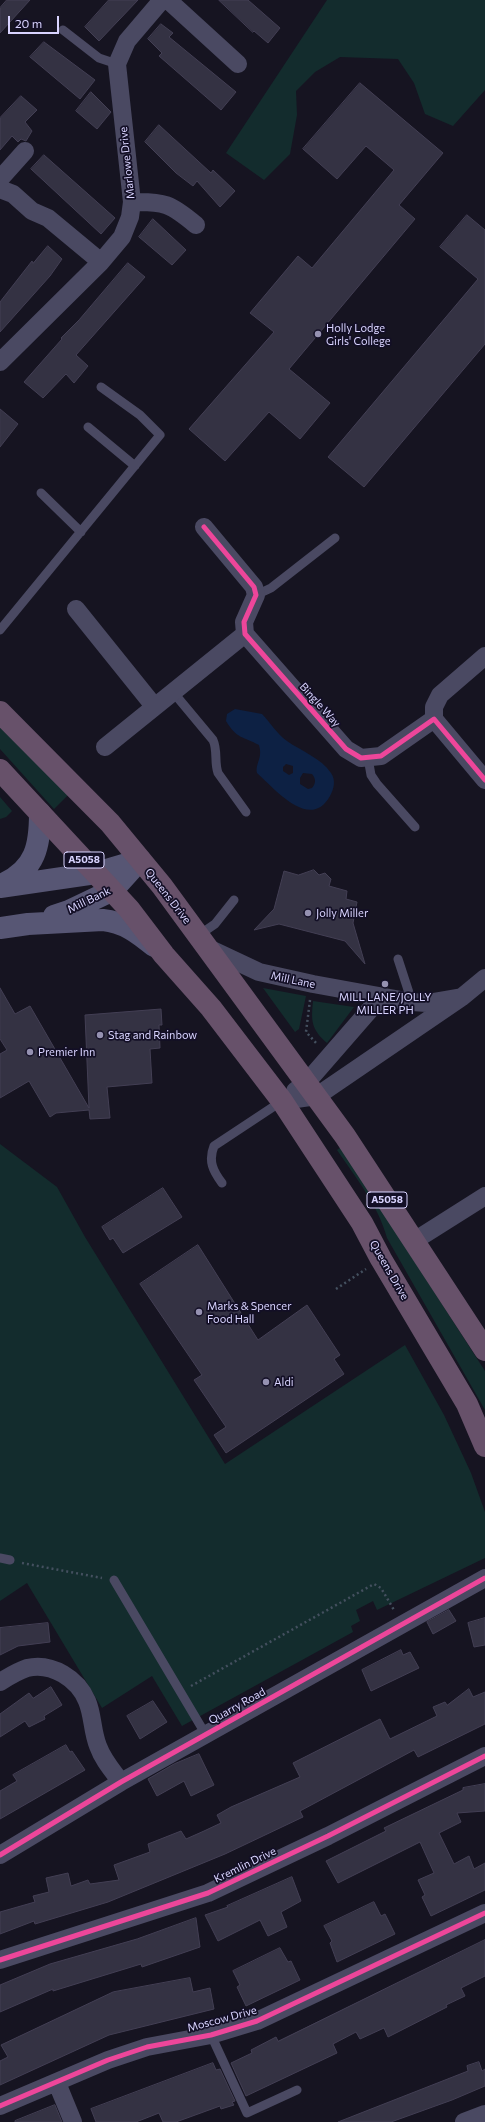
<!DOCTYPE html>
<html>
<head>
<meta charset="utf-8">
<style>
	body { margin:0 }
	#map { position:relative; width:485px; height:2122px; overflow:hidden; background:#161421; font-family:Commissioner,sans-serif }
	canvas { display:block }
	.scale { position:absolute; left:8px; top:16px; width:51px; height:18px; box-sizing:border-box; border:2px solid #d9d4ff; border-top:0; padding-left:5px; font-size:12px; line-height:14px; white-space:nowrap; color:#d9d4ff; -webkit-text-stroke:3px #130f26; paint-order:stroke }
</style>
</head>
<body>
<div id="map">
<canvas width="485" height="2122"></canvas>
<div class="scale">20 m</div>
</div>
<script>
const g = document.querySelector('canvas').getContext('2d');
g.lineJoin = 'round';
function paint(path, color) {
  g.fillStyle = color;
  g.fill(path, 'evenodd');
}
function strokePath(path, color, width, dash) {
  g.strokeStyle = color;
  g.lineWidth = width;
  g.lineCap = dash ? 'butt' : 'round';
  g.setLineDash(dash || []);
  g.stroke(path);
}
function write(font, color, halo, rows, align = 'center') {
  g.font = font + ' Commissioner,sans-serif';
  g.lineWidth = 3.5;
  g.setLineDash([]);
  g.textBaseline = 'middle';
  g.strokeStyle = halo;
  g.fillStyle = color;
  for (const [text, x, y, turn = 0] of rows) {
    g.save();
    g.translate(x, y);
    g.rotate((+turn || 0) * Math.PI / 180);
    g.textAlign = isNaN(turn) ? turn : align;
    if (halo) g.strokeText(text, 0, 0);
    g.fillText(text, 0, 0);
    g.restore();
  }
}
const green = new Path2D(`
	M327,0H485V90L453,126L425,114L414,83L398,59L340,57L315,72L296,91L297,115L290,154L264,180L226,153Z
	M0,727L68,795L54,809L0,749Z
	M0,797L12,811L6,817L0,819Z
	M263,988L306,996L299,1029L295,1032Z
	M313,1001L354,1007L327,1043C311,1029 311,1021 313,1001Z
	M0,1144L57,1187L85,1237L225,1464L405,1345L444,1415L471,1473L485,1512V1558L377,1610L373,1601L356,1610L360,1621L351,1626L353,1632L182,1726L152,1676L102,1708L27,1583L0,1601Z
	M341,1147L485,1371V1410L387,1238C378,1205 356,1178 337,1150Z`);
const water = new Path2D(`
	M235,709L262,714C271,723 276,733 287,741C301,751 321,758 331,773C336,780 334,789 330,796C310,832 274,788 257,773C255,763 263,759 259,745C242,736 237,739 226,721L227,714ZM286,764L293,766V773L289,775L283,771V767ZM303,773L312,774C316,779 316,783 312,788L308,789L300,784V778Z`);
const building = new Path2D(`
	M7,0H30L0,33V8Z
	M109,0H138L99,41L85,27Z
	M219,0H248L280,28L268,43L254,31L253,32Z
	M161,24L173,33L169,37L236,92L221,110L159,56L162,53L148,39Z
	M44,42L95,80L80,99L30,57Z
	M360,83L443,153L399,205L415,219L289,369L330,403L300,439L269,412L225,461L189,429L274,332L250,313L298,256L312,268L394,170L366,146L337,179L303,149Z
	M91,92L111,112L97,129L76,111Z
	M21,96L37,110L25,122L32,131L26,141L21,139L18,142L12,136L0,150V118Z
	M159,125L211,173L213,170L235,191L220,207L197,181L193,186L176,173L145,142Z
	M44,155L115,218L101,234L31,169Z
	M467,215L485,230V344L364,487L328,457L478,279L440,247Z
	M153,219L186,250L172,265L139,237Z
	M48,246L62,259L50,276L0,332V302L32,261L33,263Z
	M128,263L145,277L76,355L88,366L74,383L66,374L43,398L24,382L62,339L61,338L79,320Z
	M0,409L18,424L0,447Z
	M314,870L319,875L325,873L331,879L329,886L347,891L346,899L357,902L353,923L365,964L345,941L279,924L254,930L274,909L284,871L298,875Z
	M0,988L15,1014L30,1006L89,1108L85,1015L161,1009L162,1025H159L160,1048L150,1049L152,1083L107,1087L110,1118L90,1119L89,1110L56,1113L50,1117L29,1081L0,1098V1054L7,1050L0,1039Z
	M163,1188L182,1217L123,1253L113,1238L110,1240L102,1227Z
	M198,1245L258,1340L307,1305L340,1355L334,1359L344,1374L226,1453L214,1435L226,1427L194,1380L202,1375L140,1284Z
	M449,1610L456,1621L433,1634L427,1622Z
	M485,1618V1645L474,1647L468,1623Z
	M48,1623L50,1642L18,1646L0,1655V1628Z
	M401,1650L403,1655L410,1652L419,1668L371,1691L362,1670Z
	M51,1687L62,1705L44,1716L45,1719L29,1727L25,1721L0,1737V1714L29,1693L33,1698Z
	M469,1689L473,1697L485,1692V1724L418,1757L414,1750L300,1811L303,1817L225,1854L108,1902L35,1924L34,1921L0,1934V1912L35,1902L33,1896L49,1892L46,1878L68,1873L71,1886L88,1880L90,1884L119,1880L114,1865L150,1852L148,1844L181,1831L186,1839L204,1831L221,1823L217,1815L231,1807L300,1777L293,1763L380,1719L390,1739L437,1716L433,1707L445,1702L447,1705Z
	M153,1701L167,1722L140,1739L127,1716Z
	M66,1745L70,1752L72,1751L85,1770L0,1819V1791L17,1781L13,1775Z
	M199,1754L214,1785L191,1796L184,1781L157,1796L148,1779L174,1764Z
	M485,1784V1811L457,1813L461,1822L439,1833L454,1864L469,1856L474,1869L485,1863V1890L431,1916L422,1897L425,1895L418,1880L434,1873L420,1842L338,1883L326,1861L386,1831L384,1828L463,1790V1788Z
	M292,1877L301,1901L281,1912L287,1927L268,1936L260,1920L218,1941L205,1915L228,1907L227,1906Z
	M374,1902L381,1916L385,1914L395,1934L337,1962L330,1943L332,1941L324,1926Z
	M196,1918L200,1947L142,1967L141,1964L53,1991V1989L0,2012V1985L50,1964L137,1939Z
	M485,1940V1976L461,1988L465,1996L446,2005L447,2007L388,2037L384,2028L360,2039L356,2032L333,2044L337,2053L246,2096L231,2063L252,2053L251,2050L276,2037L278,2041Z
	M280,1948L288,1962L291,1961L300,1980L246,2006L237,1987L240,1985L233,1971Z
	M190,1978L193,1992L210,1988L214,2009L109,2035L0,2085V2061L8,2057L1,2045L113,1992Z
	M479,2062L482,2071L485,2069V2086L452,2100L391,2122H338L468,2071L467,2066Z
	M213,2063L216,2070L220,2069L235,2101L232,2102L234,2105L221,2109L220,2106L176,2122H163L159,2113L136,2122H96L91,2109Z
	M55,2105L62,2122H15V2121Z`);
const path = new Path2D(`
	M310,1000L306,1032L317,1044
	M336,1289L366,1269
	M22,1563L102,1578
	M191,1686L374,1584L381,1588L394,1610`);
const lane = new Path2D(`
	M63,30L99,58L117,64
	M88,427L135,466
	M41,493L81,532
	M256,595L271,588L335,538
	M0,630L160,435L140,415L101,387
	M173,692L213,740C218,751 214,762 218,773L246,812
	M368,758L371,775L377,784L415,827
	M199,935L215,924L234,900
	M398,959L412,1002
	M222,1183C213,1171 208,1161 214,1146L282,1101
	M0,1558L10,1560
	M114,1580L206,1735
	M211,2035L247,2113L297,2090`);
const street = new Path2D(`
	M168,0L238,64
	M0,179L25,151
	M0,189L13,194L32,211L48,218L101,262
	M132,202C164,201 171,204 196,225
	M0,362L101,262L122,237L130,217L132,202L117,64L127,41L162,0
	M204,527L254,587L256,595L244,622L245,634L346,749L361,758L381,756L434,719L485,780
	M76,609L154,706
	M434,719V707L440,695L485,656
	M105,747L245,634
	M208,948L259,972L313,984L412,1002L427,1003L462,997
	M295,1091L307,1082L381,997
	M282,1101L317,1096L462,997L485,978
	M414,1241L485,1196
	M0,1682C8,1677 18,1671 27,1668C52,1662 78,1679 87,1701C93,1715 92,1731 98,1746C103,1760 112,1770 121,1782
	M0,1855L121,1782L485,1578
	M0,1960L208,1893L328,1836L485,1756
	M57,2083L73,2122
	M0,2106L108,2060L147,2047L211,2035L257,2021L485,1913
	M464,2122L485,2114`);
const secondary = new Path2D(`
	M3,884C36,869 40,845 40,813
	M0,887L96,873L140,860
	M54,916L69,911L113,890L140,860
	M0,928L28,924L103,920C124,922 138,933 154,946`);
const highway = new Path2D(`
	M0,712L110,823L162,886L345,1136L485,1350
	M0,770L129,909L164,955L211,1008L282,1101L362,1223L381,1259L467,1404L485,1446`);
const cycleway = new Path2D(`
	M204,527L254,587L256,595L244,622L245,634L346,749L361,758L381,756L434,719L485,780
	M0,1855L121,1782L485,1578
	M0,1960L208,1893L328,1836L485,1756
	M0,2106L108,2060L147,2047L211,2035L257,2021L485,1913`);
const markers = [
	[318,334,4,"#9591b1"],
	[308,913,4,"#9591b1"],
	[385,984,4,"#9591b1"],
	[100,1035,4,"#9591b1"],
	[30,1052,4,"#9591b1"],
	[199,1312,4,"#9591b1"],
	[266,1382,4,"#9591b1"]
];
const shields = [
	[84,860,40],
	[387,1200,40]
];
const shieldNames = [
	["A5058",84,860],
	["A5058",387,1200]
];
const streetNames = [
	["Marlowe Drive",127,163,-96],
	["Bingle Way",320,705,48],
	["Queens Drive",168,896,52],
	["Mill Bank",89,900,-26],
	["Mill Lane",293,980,12],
	["Queens Drive",389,1270,60],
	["Quarry Road",237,1706,-29],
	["Kremlin Drive",245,1865,-26],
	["Moscow Drive",222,2019,-15]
];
const poiNames = [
	["Holly Lodge",326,328],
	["Girls' College",326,341],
	["Jolly Miller",316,913],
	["MILL LANE/JOLLY",385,997,"center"],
	["MILLER PH",385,1010,"center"],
	["Stag and Rainbow",108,1035],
	["Premier Inn",38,1052],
	["Marks & Spencer",207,1306],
	["Food Hall",207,1319],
	["Aldi",274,1382]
];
paint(green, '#132c2d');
paint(water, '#0d2144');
paint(building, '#343243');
strokePath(building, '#433f54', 1);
strokePath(path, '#44505f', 2.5, [2, 3]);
strokePath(lane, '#4a4962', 9);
strokePath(street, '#4a4962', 18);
strokePath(secondary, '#575674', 22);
strokePath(highway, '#67516a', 22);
strokePath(cycleway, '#ed469a', 5);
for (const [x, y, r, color] of markers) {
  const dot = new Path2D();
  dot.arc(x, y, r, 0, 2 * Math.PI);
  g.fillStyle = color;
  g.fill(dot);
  strokePath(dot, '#130f26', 1.5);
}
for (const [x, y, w] of shields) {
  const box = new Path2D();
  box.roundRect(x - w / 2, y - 8, w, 16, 3);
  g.fillStyle = '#130f26';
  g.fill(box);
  strokePath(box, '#d9d4ff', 1);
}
write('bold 10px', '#d9d4ff', null, shieldNames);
write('11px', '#d9d4ff', '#130f26', streetNames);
write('11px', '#d9d4ff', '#130f26', poiNames, 'left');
</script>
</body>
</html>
